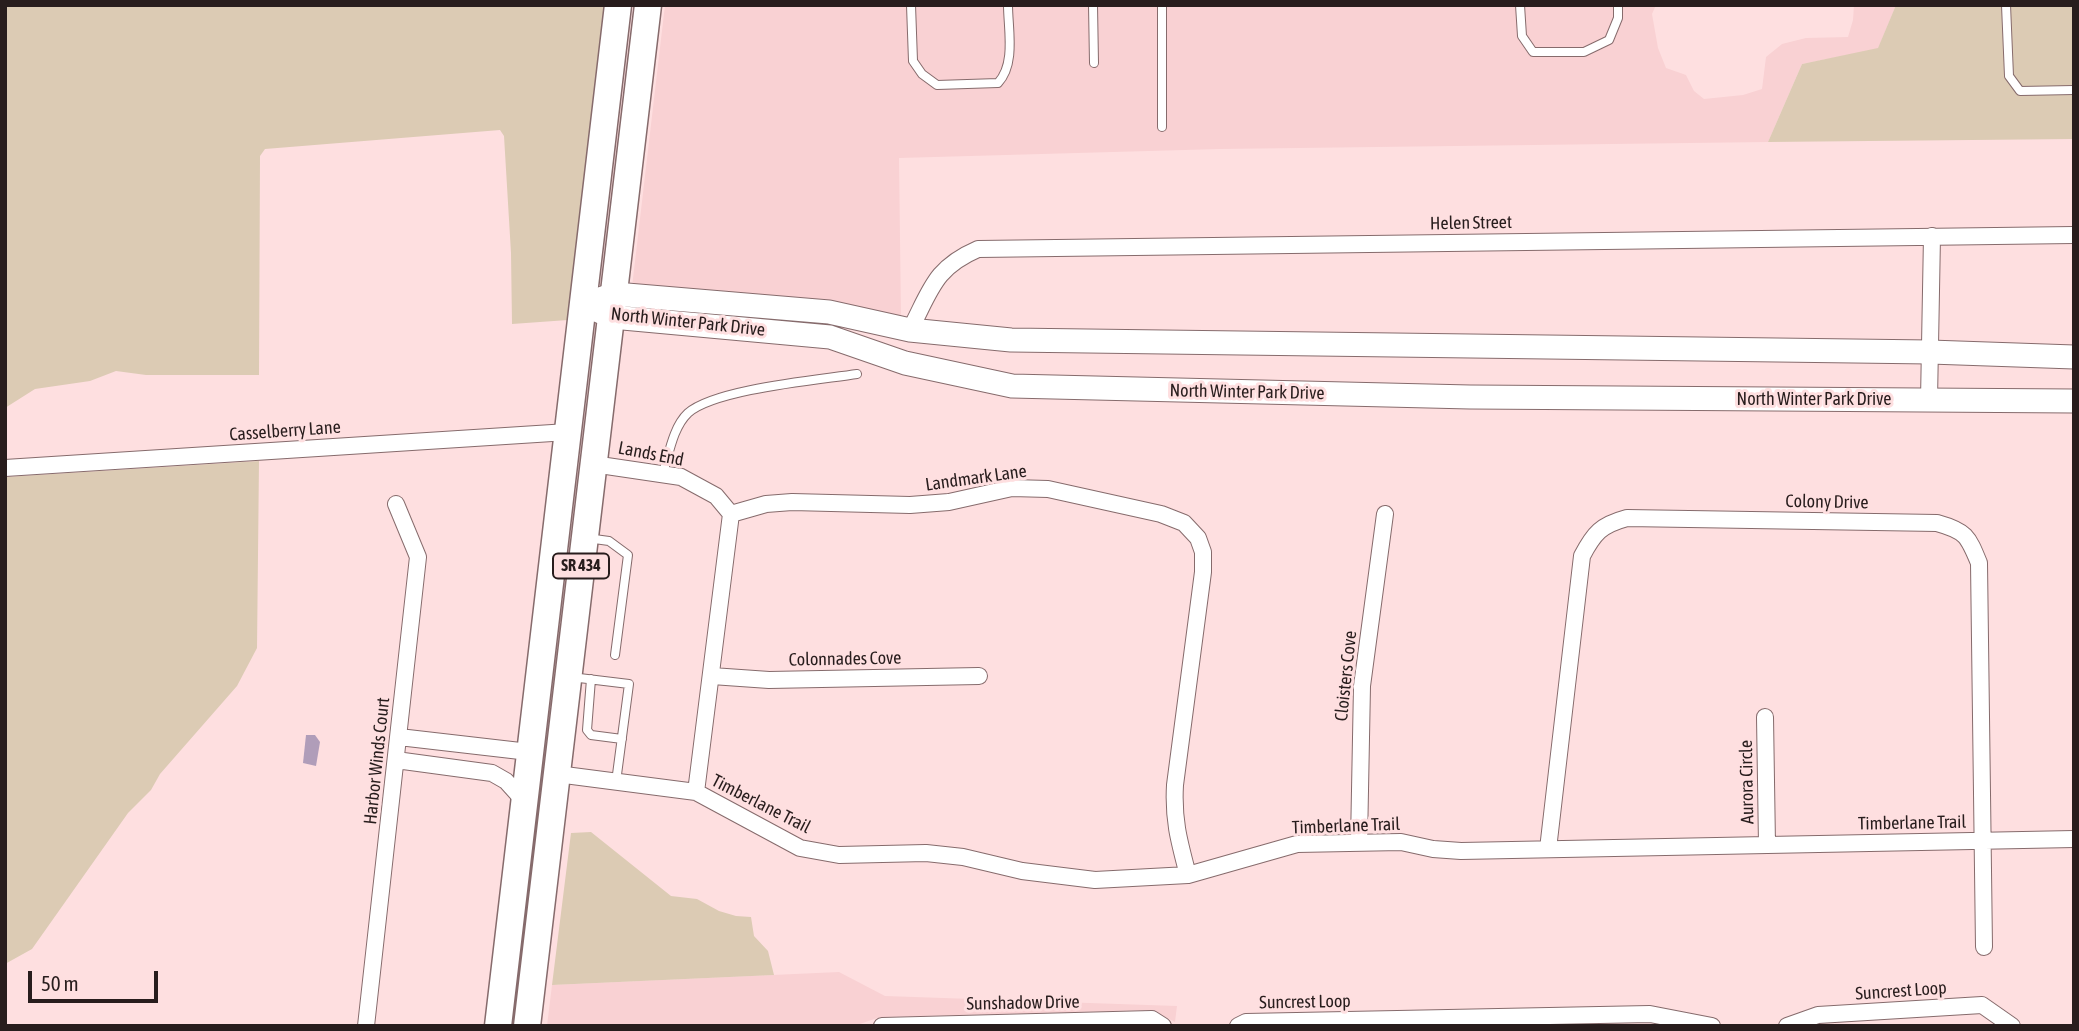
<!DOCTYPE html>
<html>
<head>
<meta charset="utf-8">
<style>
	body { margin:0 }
	#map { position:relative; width:2079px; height:1031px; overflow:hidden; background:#fedfe0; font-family:"Asap Condensed",sans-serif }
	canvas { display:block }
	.frame { position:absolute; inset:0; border:7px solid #281d1d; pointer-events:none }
	.scale { position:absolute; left:28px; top:971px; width:130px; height:32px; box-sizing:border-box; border:4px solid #281d1d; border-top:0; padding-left:9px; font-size:21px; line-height:24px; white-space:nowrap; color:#281d1d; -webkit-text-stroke:5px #fedfe0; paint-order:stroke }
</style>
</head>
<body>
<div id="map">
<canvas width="2079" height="1031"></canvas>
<div class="frame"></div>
<div class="scale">50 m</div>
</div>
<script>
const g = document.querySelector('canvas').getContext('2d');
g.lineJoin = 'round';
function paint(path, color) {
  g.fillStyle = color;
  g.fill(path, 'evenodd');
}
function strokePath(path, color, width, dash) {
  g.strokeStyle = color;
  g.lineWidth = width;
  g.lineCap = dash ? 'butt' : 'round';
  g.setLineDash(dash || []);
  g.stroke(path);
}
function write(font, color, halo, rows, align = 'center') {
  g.font = font + ' "Asap Condensed",sans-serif';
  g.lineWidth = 6;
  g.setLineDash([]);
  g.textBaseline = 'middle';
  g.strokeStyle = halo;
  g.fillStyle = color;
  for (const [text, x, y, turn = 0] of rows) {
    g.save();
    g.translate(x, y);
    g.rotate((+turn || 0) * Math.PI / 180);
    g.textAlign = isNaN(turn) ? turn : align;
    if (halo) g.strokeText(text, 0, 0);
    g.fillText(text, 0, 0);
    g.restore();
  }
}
const built = new Path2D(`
	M665,5H1656L1652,14L1658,48L1666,68L1686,75L1694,91L1704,99L1743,95L1762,89L1766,57L1782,44L1806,38L1848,37L1853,20L1854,5H1896L1878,49L1802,64L1768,142L1220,149L899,158L901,319L632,287Z
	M839,972L885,996L1177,1006L1175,1022L1151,1010L880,1017L854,1026H547L552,985Z`);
const green = new Path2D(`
	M5,5H605L568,320L512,324L511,253L504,136L500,130L265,149L260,156L259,375H146L116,371L90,381L35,389L5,408Z
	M1896,5H2074V139L1768,142L1802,64L1878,48Z
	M259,461L257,648L237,686L160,774L151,790L128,813L32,949L5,964V477Z
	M591,832L671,896L697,899L719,911L736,916L751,917L754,936L768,951L774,975L552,985L571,833Z`);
const water = new Path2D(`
	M306,735H315L320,742L316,766L303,763Z`);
const lane = new Path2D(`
	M911,5L913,61L922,74L937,85L998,83C1016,64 1008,29 1008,5
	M1093,5L1094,63
	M1162,5V127
	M1520,5L1522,36L1533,52H1584L1609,40L1618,18V5
	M2006,5L2009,76L2020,91L2074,90
	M663,473C669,454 673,427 688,413C715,389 818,380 857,374
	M587,538L609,541L628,555L615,655
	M571,677L629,684L616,782
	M591,679L587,730L591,735L622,739`);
const street = new Path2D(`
	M910,330C931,290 934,268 978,249L2074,235
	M1929,400L1932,236
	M593,464L681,477L716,496L731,514
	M5,468L568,432
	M731,514L766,504L792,502L910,505L949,502L1012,488L1048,489L1161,514L1184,523L1198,538L1203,552V572L1175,785C1173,820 1179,841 1188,875
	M712,676L769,680L979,676
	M1765,717L1767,845
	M399,737L529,752
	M396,760L492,773L506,781L524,801
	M557,774L696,792L800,848L839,855L926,853L963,857L1022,871L1095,880L1188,875L1297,844L1401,842L1433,849L1461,851L2074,839
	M696,792L731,514
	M1359,842L1362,686L1385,514
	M1548,849L1582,556C1594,533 1601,525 1627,518L1937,523C1966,531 1968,536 1979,563L1984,947
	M366,1026L418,557L396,504
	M882,1026L1152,1019L1163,1026
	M1238,1026L1246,1022L1650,1014L1712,1026
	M1787,1026L1818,1015L1982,1005L2012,1026`);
const secondary = new Path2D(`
	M597,300L615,294L829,312L910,330L1011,340L1930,352L2074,357
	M583,304L612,317L830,337L905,363L1012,386L1470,397L2074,401`);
const primary = new Path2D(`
	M498,1026L618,5
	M527,1026L648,5`);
const shields = [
	[581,566,56]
];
const shieldNames = [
	["SR 434",581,566]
];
const streetNames = [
	["Helen Street",1471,223,-1],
	["North Winter Park Drive",688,322,6],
	["North Winter Park Drive",1247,392,1],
	["North Winter Park Drive",1814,399],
	["Casselberry Lane",285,431,-4],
	["Lands End",651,454,11],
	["Landmark Lane",976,478,-8],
	["Colony Drive",1827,502,1],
	["Colonnades Cove",845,659,-1],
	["Cloisters Cove",1346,676,-84],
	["Harbor Winds Court",377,761,-84],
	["Aurora Circle",1747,782,-91],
	["Timberlane Trail",761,804,27],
	["Timberlane Trail",1912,823,-1],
	["Timberlane Trail",1346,826,-2],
	["Suncrest Loop",1901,991,-4],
	["Suncrest Loop",1305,1002,-1],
	["Sunshadow Drive",1023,1003,-1]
];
paint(built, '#f9d1d3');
paint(green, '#dccbb4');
paint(water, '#b09db9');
strokePath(lane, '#866b6c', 10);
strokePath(street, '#866b6c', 18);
strokePath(secondary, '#866b6c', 25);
strokePath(primary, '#866b6c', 29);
strokePath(lane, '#fff', 8);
strokePath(street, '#fff', 16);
strokePath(secondary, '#fff', 23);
strokePath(primary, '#fff', 26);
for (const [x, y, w] of shields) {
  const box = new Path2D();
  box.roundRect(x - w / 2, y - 12.5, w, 25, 5);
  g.fillStyle = '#fedfe0';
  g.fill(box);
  strokePath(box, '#281d1d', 2);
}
write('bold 16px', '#281d1d', null, shieldNames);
write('18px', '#281d1d', '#fedfe0', streetNames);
</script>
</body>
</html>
